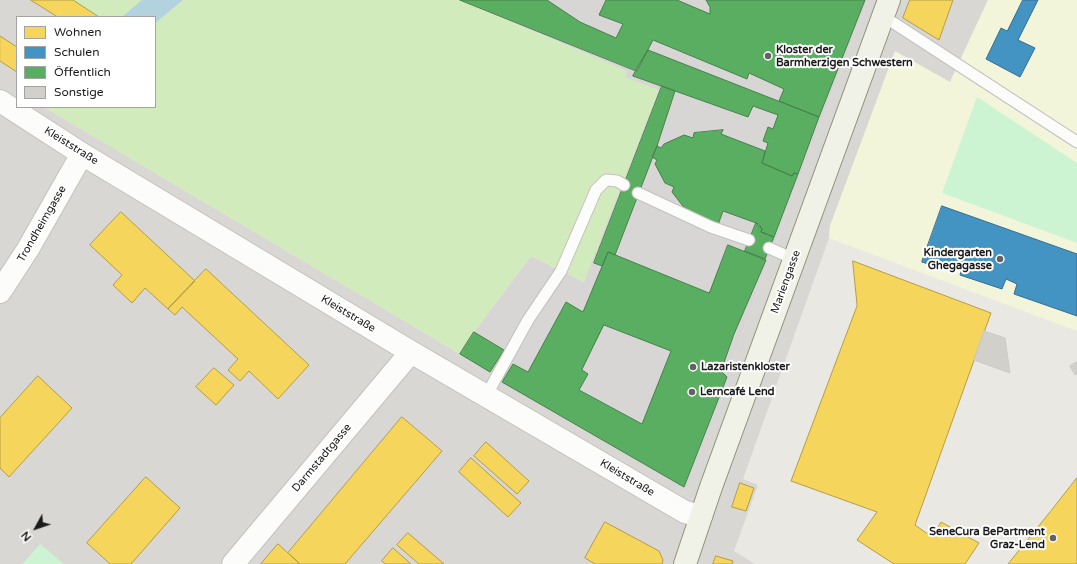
<!DOCTYPE html>
<html>
<head>
<meta charset="utf-8">
<style>
	body { margin:0 }
	#map { position:relative; width:1077px; height:564px; overflow:hidden; background:#eae8e2; font-family:"Varela Round",sans-serif }
	canvas { display:block }
	.legend { position:absolute; left:16px; top:16px; width:140px; height:92px; box-sizing:border-box; background:#fff; border:1px solid #a3a3a3; margin:0; padding:5px 7px; list-style:none; font-size:12px; color:#1a1a1a }
	.legend li { display:flex; align-items:center; gap:8px; height:20px }
	.legend b { width:20px; border:1px solid #a3a3a3 }
	.north { position:absolute; left:16px; top:508px; width:40px; height:40px; -webkit-text-stroke:3px #fff; paint-order:stroke; rotate:230deg; font-size:11px; font-weight:700; line-height:16px; text-align:center; color:#1a1a1a }
	.north::after { content:''; display:block; margin:auto; width:14px; height:18px; background:#1a1a1a; clip-path:polygon(50% 0,100% 100%,50% 72%,0 100%) }
</style>
</head>
<body>
<div id="map">
<canvas width="1077" height="564"></canvas>
<ul class="legend">
<li><b style="height:11px;background:#f6d55c"></b>Wohnen</li>
<li><b style="height:11px;background:#4393c3"></b>Schulen</li>
<li><b style="height:11px;background:#5aae61"></b>Öffentlich</li>
<li><b style="height:11px;background:#d2d0cb"></b>Sonstige</li>
</ul>
<div class="north">N</div>
</div>
<script>
const g = document.querySelector('canvas').getContext('2d');
g.lineJoin = 'round';
function paint(path, color) {
  g.fillStyle = color;
  g.fill(path, 'evenodd');
}
function strokePath(path, color, width, dash) {
  g.strokeStyle = color;
  g.lineWidth = width;
  g.lineCap = dash ? 'butt' : 'round';
  g.setLineDash(dash || []);
  g.stroke(path);
}
function write(font, color, halo, rows, align = 'center') {
  g.font = font + ' "Varela Round",sans-serif';
  g.lineWidth = 4;
  g.setLineDash([]);
  g.textBaseline = 'middle';
  g.strokeStyle = halo;
  g.fillStyle = color;
  for (const [text, x, y, turn = 0] of rows) {
    g.save();
    g.translate(x, y);
    g.rotate((+turn || 0) * Math.PI / 180);
    g.textAlign = isNaN(turn) ? turn : align;
    if (halo) g.strokeText(text, 0, 0);
    g.fillText(text, 0, 0);
    g.restore();
  }
}
const residential = new Path2D(`
	M0,0H73L99,17H17V107H44L460,354L494,381L690,484L730,376L740,338L868,0H988L950,82L895,52L830,226L829,238L743,479L758,485L734,551L755,564H0Z`);
const education = new Path2D(`
	M988,0H1077V331L829,238L830,226L895,51L950,82Z`);
const religious = new Path2D(`
	M460,0H868L740,338L730,376L693,477L690,484L682,488L494,381L460,354L474,332L531,256L584,282L625,77L627,71Z`);
const grass = new Path2D(`
	M73,0H459L627,71L625,77L659,90L584,282L531,256L474,332L460,354L44,107H155V17H99Z`);
const park = new Path2D(`
	M977,97L1077,163V243L942,193Z
	M40,544L64,564H22Z`);
const parking = new Path2D(`
	M0,189L28,214L21,230L0,211Z
	M68,231L90,245L122,275L113,285L120,292L95,315L40,262Z
	M10,350L26,363L0,393V361Z
	M257,378L323,439L287,477L222,420Z
	M494,436L552,476L500,564H378Z
	M125,438L137,449L77,519L64,508Z
	M173,442L244,508L218,536L147,470Z
	M0,510L40,544L22,564H0Z`);
const water = new Path2D(`
	M142,0H183L155,23V17H122Z`);
const homes = new Path2D(`
	M31,0H73L99,17H58Z
	M910,0H953L939,40L903,18Z
	M0,36L17,47V72L0,61Z
	M121,212L195,281L168,309L145,288L132,303L113,285L122,275L90,245Z
	M853,261L991,313L915,525L932,537L941,522L979,543L965,564H894L857,540L877,512L791,481L857,306Z
	M206,269L309,365L278,399L249,371L240,381L228,370L238,359L182,307L175,315L168,309Z
	M214,368L234,385L216,405L196,387Z
	M38,376L72,408L9,477L0,468V418Z
	M402,417L442,451L345,564H300L288,553Z
	M486,442L529,481L517,494L474,456Z
	M471,458L521,503L508,517L459,472Z
	M146,477L180,508L131,564H110L87,543Z
	M1077,478V564H1008L1050,512Z
	M740,483L754,488L746,511L732,507Z
	M605,522L659,551L663,560L662,564H595L585,558Z
	M408,533L444,564H419L397,545Z
	M278,544L288,553L300,564H261Z
	M393,548L411,564H385L382,561Z
	M716,556L733,561L732,564H713Z`);
const schools = new Path2D(`
	M1023,0H1038L1018,40L1035,48L1020,77L986,59L1001,28L1007,31Z
	M942,206L1077,254V316L1014,294L1017,284L1006,279L1002,289L960,275L963,265L953,261L949,271L922,262Z`);
const public = new Path2D(`
	M460,0H547L580,22L616,38L623,24L599,15L606,0H677L710,14V7L706,0H865L819,117L779,101L784,89L749,73L747,79L653,40L637,71Z
	M648,50L819,117L798,174L794,173L792,176L762,163L768,143L763,141L768,127L773,129L778,115L753,106L748,117L633,76Z
	M662,86L675,91L657,146L615,255L608,252L602,266L594,263Z
	M723,130L721,134L765,151L762,163L792,176L794,173L798,174L774,237L761,232L762,229L759,224L723,211L718,225L689,214L672,192L674,187L665,183L655,164L657,160L652,157L657,146L661,148L664,144L684,135L693,138L694,133Z
	M756,223L762,229L761,232L774,237L765,259L745,251Z
	M728,245L766,260L734,334L721,371L727,377L684,487L502,382L513,364L528,372L566,302L583,312L608,252L709,293ZM604,325L671,351L642,424L579,390L588,374L582,370Z
	M474,332L504,350L490,372L460,354Z`);
const building = new Path2D(`
	M984,331L1005,338L1010,373L974,360Z
	M1077,362V374L1075,375L1070,366Z`);
const lane = new Path2D(`
	M883,16L1077,142
	M638,193L711,227L749,240
	M769,248L794,259
	M486,396L528,320L561,271L596,190L606,180L617,181L624,185`);
const street = new Path2D(`
	M0,101L82,154L411,352L685,512L701,516
	M0,292L28,249L82,154
	M233,564L411,352`);
const secondary = new Path2D(`
	M685,564L711,487L889,0`);
const markers = [
	[768,56,4,"#636260"],
	[1000,259,4,"#636260"],
	[693,367,4,"#636260"],
	[692,392,4,"#636260"],
	[1053,538,4,"#636260"]
];
const poiNames = [
	["Kloster der",776,50],
	["Barmherzigen Schwestern",776,63],
	["Kindergarten",992,253,"right"],
	["Ghegagasse",992,266,"right"],
	["Lazaristenkloster",701,367],
	["Lerncafé Lend",700,392],
	["SeneCura BePartment",1045,532,"right"],
	["Graz-Lend",1045,545,"right"]
];
const streetNames = [
	["Kleiststraße",71,146,32],
	["Trondheimgasse",42,224,-60],
	["Mariengasse",786,282,-70],
	["Kleiststraße",348,314,31],
	["Darmstadtgasse",322,458,-50],
	["Kleiststraße",627,478,31]
];
paint(residential, '#d9d7d4');
paint(education, '#f3f5db');
paint(religious, '#d7d6d4');
paint(grass, '#d1ebbd');
paint(park, '#cdf4d2');
paint(parking, '#d8d7d4');
paint(water, '#b2d2e0');
paint(homes, '#f6d55c');
strokePath(homes, '#b49d48', 1);
paint(schools, '#4393c3');
strokePath(schools, '#376f90', 1);
paint(public, '#5aae61');
strokePath(public, '#47824c', 1);
paint(building, '#d2d0cb');
strokePath(building, '#cdcac3', 1);
strokePath(lane, '#c2c1be', 13);
strokePath(street, '#c2c1be', 24);
strokePath(secondary, '#8f937a', 24);
strokePath(lane, '#fcfcfb', 11);
strokePath(street, '#fcfcfb', 22);
strokePath(secondary, '#f1f2e7', 22);
for (const [x, y, r, color] of markers) {
  const dot = new Path2D();
  dot.arc(x, y, r, 0, 2 * Math.PI);
  g.fillStyle = color;
  g.fill(dot);
  strokePath(dot, '#fff', 1.5);
}
write('bold 11px', '#1a1a1a', '#fff', poiNames, 'left');
write('11px', '#1a1a1a', '#fff', streetNames);
</script>
</body>
</html>
